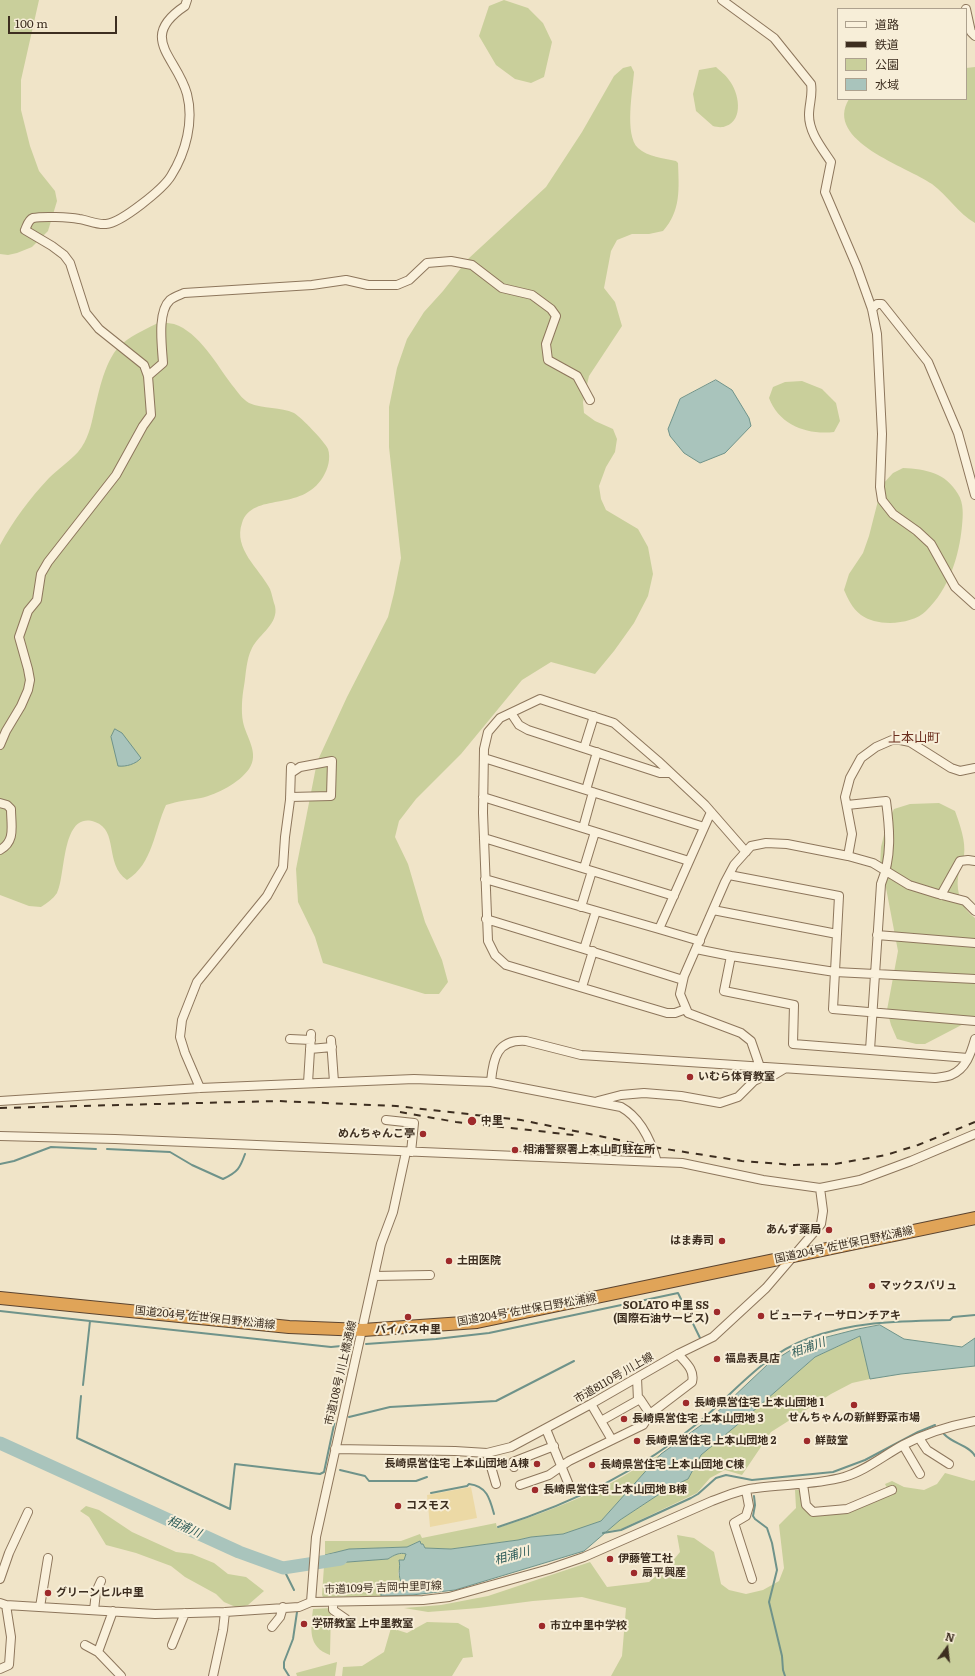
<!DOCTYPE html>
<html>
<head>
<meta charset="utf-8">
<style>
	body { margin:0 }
	#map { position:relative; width:975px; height:1676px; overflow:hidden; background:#f0e4c8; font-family:Literata,"Noto Sans JP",serif }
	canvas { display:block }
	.legend { position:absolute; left:837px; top:8px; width:130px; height:92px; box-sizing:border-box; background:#f7eed8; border:1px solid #ada18e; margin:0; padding:5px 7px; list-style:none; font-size:12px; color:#3d2e20 }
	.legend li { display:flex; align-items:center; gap:8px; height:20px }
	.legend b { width:20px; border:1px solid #ada18e }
	.north { position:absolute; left:927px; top:1628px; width:40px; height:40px; -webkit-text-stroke:3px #f7eed8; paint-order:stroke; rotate:15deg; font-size:11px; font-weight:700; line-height:16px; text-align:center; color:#3d2e20 }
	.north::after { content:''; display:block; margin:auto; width:14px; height:18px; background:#3d2e20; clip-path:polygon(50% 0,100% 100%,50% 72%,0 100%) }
	.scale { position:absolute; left:8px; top:16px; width:109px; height:18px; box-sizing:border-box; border:2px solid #3d2e20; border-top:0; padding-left:5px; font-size:12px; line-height:14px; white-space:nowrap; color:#3d2e20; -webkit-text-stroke:3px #f7eed8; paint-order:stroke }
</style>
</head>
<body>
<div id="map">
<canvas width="975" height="1676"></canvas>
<ul class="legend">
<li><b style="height:5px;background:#faf1dc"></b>道路</li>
<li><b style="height:5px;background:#3d2e20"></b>鉄道</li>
<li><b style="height:11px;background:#c9cf9b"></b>公園</li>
<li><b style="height:11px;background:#a9c4bc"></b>水域</li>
</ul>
<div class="north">N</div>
<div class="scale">100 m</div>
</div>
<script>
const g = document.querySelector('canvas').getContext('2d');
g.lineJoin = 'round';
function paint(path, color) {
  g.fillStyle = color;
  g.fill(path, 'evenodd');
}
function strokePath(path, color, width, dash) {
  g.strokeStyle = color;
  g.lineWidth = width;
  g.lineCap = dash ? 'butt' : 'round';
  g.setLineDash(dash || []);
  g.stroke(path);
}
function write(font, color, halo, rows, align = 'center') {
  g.font = font + ' Literata,"Noto Sans JP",serif';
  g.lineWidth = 4;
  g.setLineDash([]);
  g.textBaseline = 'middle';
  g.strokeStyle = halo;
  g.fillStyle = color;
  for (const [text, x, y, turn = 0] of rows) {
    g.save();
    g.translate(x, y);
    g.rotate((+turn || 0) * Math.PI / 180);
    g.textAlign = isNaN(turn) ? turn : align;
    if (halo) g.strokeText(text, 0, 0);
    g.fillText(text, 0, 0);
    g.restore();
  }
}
const green = new Path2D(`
	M0,0H39L21,80V110L30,146L39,171L55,191L57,201L48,231L32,247L17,253L8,255L0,254Z
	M504,0L528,8L543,23L552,42L544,77L531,83L515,79L496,65L479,36L489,6Z
	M631,66L634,72C633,89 624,135 638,148C648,157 663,158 676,161L678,163C679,189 681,211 663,231L649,234H632L617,240L611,251L604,288L615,302L622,326L589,376L583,402L584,413L595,421L613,429L617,439L615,452L606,467L599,486L601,499L606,510L638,529L648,547L653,574L648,596L634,623L614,651L595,674L551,662L522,680L461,754L416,799L399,821L395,837L408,864L425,922L442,960L448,982L439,994H425L323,963L315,937L298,902L296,869L317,762L347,697L388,617L394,593L401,558L389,447V407L397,368L407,339L424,312L443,291L468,259L546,187L582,132L614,76L623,68Z
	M716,67C720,71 726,75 729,80C739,92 744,120 726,126C722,128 717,127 713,126L696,111L693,94L699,70Z
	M975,67V223C958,213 948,196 932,184C908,167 823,141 849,99H966V68Z
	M160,322C165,323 170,323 174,324C199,332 217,365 232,385C237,391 242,399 249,403C263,409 281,407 294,413C301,417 325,442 328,449C331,458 328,469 323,477C301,513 253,491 242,523C233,549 259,568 270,589C272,594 273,601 275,606C279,624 259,634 252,648C246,660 246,674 244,686C242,697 241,711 243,722C246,737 260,753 249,769C239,783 218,794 201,798C189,800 178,801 166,805C154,831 153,864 127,880C104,864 119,830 95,822C61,810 66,876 57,893C53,899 47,903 41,907L29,906L0,895V545C13,521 30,498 49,478C58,469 70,461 78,452C88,440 91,426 94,412C99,392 105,357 123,343C134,334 148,328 160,322Z
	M802,381L822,389L836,403L840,421L834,432C807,435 779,425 769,398L773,387L785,382Z
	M903,468C926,469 946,473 958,494C964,503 963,516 962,526C959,557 949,589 926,611C912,625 877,627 861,615C852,608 848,599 844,590L849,574L863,553L869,536L882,485L893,473Z
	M939,803L955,811C960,825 966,841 964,856C963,863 959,870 958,877C956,893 962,909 975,918V1018L925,1044H916L897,1039L891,1025L887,1010L898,951L886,888L880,868L881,847L887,823L894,809L910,804Z
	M861,1336L870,1379L852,1383L831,1394L771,1432L742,1475L725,1470L710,1478L697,1493L621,1529L607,1531L620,1520L667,1489L688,1479L701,1455L743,1420L815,1357Z
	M661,1454L601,1521L587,1527L563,1534L531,1537L518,1540L451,1549L425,1548L423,1544H421L420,1541L407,1547L349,1549L325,1555V1541H401L420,1534L422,1538L496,1523L497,1528C536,1516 575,1501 611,1483C628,1474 644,1463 661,1454Z
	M945,1473L973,1481L975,1480V1676H611L622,1656L626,1608L582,1597L533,1601L479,1608L428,1612L404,1608L441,1605L488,1596L590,1562L607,1587L649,1582L671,1563L680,1552L677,1535L694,1538L714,1552L721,1584L729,1590L746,1594L763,1590L779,1581L784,1568L779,1525L796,1508L795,1490H801L803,1508L813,1516L847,1512L887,1488L885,1484L892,1481L904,1487L924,1490L937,1484Z
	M86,1506L99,1510L132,1532L176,1552L192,1554L214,1563L228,1574L246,1577L264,1591L248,1605L238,1608L224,1602L216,1594L185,1577L171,1566L136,1553L106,1545L89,1517L80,1511Z
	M403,1553L406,1554L405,1560H399L400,1565L398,1574L401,1582L394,1586L381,1589V1596L323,1597L322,1595L324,1566L335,1563L388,1559L395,1555Z
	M331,1608L330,1655C307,1647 311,1628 313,1609Z
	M427,1622L458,1623L469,1629L473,1657L463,1658L452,1676H342L343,1667L362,1666L384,1652L391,1628L407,1633Z
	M337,1662L335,1676H297L296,1673Z`);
const sand = new Path2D(`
	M471,1487L477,1518L430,1527L427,1495Z`);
const water = new Path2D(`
	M716,380L732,390L749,418L751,426L725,453L700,463L684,453L670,436L668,429L680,399Z
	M115,729L122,733L141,758C136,764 126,767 118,766L111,737Z
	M880,1325L904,1339L962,1347L975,1338V1366L901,1374L870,1379L860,1336L815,1357L743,1420L701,1455L688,1479L667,1489L620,1520L584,1551L455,1590L412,1595L381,1596V1589L394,1586L401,1582C397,1571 401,1569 399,1560H404L406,1554C400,1552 394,1555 388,1559L335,1563L324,1566L325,1555L349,1549L407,1547L420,1541L421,1544H423L425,1548L451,1549L518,1540L531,1537L563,1534L601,1521L661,1454L711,1418L767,1365L794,1348L819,1339L858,1329Z`);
const stream = new Path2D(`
	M107,1149L170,1152L192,1165L223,1179C238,1172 240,1168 245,1154
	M0,1164L14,1161L51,1147L96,1149
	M0,1311L90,1321
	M366,1344L436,1339L489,1333L678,1293L701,1340
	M83,1385L90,1321L331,1347L352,1345
	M81,1396L77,1438L230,1509L235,1464L320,1474L324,1472L335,1420
	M349,1417L390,1407L496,1401L574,1361
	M944,1434C953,1444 969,1445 975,1456
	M340,1470L365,1476L369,1481H416L427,1477
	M431,1493L467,1486L469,1484C487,1486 490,1499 494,1514
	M754,1496L755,1505L753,1516L755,1519L767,1528L772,1543L777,1570L769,1602L782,1656L783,1670L785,1676
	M498,1527C570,1504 639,1472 698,1423C733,1394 763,1355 807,1339C853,1321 901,1321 950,1320L953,1317L975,1315
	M603,1533L621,1530L691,1498L698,1494L716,1478L726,1475L752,1480L833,1472L865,1460L918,1432L935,1425
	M283,1568L294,1590
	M289,1676L284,1668V1662L293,1639L297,1612`);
const river = new Path2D(`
	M0,1443L239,1552L283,1568L341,1559`);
const minor = new Path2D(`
	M722,0L774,38L811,84C813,95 809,104 809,115C809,133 822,148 831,162L825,192L857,267L872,309L877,334L882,434L880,487L882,500L893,514L917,531L931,544L955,587L975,605
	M966,9L971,32L975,36
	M872,309L877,304H882L928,362L958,433L975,495
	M148,376L163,363C162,346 157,312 170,300C174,297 180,295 184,293L312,285L346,280L368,285H397L409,280L427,263L451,261L472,265L502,288L532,295L551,309L556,316L546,344L548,360L577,376L590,400
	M511,713L519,725L528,730L660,773H670
	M0,745L6,731L21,706L28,690L30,680L28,669L19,637L28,611L37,600L41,574L48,562L116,475L143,426L151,415L148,376L144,365L99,329L86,313L70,263L64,255L52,246L25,230C27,226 28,220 33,218C42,216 69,217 79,219C88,220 96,225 106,224C121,223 163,189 171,176C186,152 194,121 187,94C177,57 137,38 185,6L187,0
	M584,748L594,716
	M484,758L704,827
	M586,790L597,752
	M290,797L331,796L332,761L300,767L291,773
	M483,797L689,861
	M0,803L7,805L11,809C11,826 16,841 0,850
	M847,805L886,801C890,830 892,857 881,884L870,1050L968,1058
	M583,828L593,792
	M484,838L674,896
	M848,856L852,834L845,797L850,778L861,758L876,747L892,740H900L910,742L951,768L960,771L975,768
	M584,868L595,832
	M729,875L839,896L833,1009L975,1021
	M485,879L659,929L711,812
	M941,895L960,861L968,860L975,861
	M581,907L592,871
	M713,910L837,934
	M596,911L584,949L683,980
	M486,919L584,949
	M659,929L700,941
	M877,935L975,943
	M696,949L731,956
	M582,987L593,951
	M686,1009L675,1013H667L506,965L495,955L488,941L483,813L484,749L488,732L500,718L540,699L614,723L658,761L705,805L746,852
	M290,1039L311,1040
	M331,1040L334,1082
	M310,1049L332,1047
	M870,1050L793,1044L794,1005L724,991L731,956L835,972L975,979
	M760,1067L751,1041L741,1033L688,1013L680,994L684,976L725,882L734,865L751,846L766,843L787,844L848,856L873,863L909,885L938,894L965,901L975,911
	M491,1082C493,1058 497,1039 526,1041L581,1055L935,1078C940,1077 946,1077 951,1075C966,1069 971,1053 975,1039
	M308,1083L311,1034
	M200,1088L185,1053L180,1037L182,1020L197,982L267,896L283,867L285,837L290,800L291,767
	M0,1101L200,1088L414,1079L491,1082L621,1107C641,1118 651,1141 657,1162
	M598,1101L621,1095L644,1093L681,1096L720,1103L738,1097L754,1081L762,1077L774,1075L784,1069
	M386,1120L414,1123L411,1152
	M0,1136L115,1139L682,1163L763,1180L820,1188L860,1180L911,1161L975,1134
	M374,1276L430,1275
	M637,1378L638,1400
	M591,1404L612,1440
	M601,1421L640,1399L650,1414
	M546,1429L571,1490
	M919,1438L927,1450L949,1464
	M903,1445L920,1474
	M335,1449L455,1451L487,1453L511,1447L591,1404L678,1354L713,1337L766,1288L821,1224L823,1211L820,1188
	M487,1453L496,1484
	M514,1467L513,1462L554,1446
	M803,1484L806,1505L813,1512L847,1509L892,1490
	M520,1485L549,1475L569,1461L643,1425L650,1414L692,1382C695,1370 686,1363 678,1354
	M746,1490L749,1506L746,1516L734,1523L752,1579
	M0,1579L9,1553L28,1512
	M311,1602L316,1537L381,1244L393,1212L406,1152
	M333,1602V1610L346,1619
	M0,1603L6,1605L155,1614L225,1612L299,1607L311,1602L423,1600L449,1597L549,1569L584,1557L712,1501C726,1496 741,1489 756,1488C785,1484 815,1485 844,1477C865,1471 883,1456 903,1445C926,1433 949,1426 975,1421
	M40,1607L48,1558
	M94,1610L96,1592L101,1581
	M113,1611L98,1652L121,1676
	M272,1627L280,1617L283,1607
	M85,1645L98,1652
	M172,1645L185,1613
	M0,1669L9,1665L11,1637L6,1605
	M213,1676L223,1630L225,1612`);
const highway = new Path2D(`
	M0,1298L289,1327L363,1330L477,1322L544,1308L975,1218`);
const rail = new Path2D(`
	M0,1108L278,1101L396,1106L521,1120L653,1147L742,1161L794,1165L835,1164L886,1155L918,1145L975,1122
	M400,1112L456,1122L574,1135`);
const markers = [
	[690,1077,4,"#9e2a2b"],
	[472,1121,5,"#9e2a2b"],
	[423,1134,4,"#9e2a2b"],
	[515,1150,4,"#9e2a2b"],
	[829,1230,4,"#9e2a2b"],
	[722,1241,4,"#9e2a2b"],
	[449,1261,4,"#9e2a2b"],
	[872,1286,4,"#9e2a2b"],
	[717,1312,4,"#9e2a2b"],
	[761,1316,4,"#9e2a2b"],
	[408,1317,4,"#9e2a2b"],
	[717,1359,4,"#9e2a2b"],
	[686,1403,4,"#9e2a2b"],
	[854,1405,4,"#9e2a2b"],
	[624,1419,4,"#9e2a2b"],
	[637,1441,4,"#9e2a2b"],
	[807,1441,4,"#9e2a2b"],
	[537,1464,4,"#9e2a2b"],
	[592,1465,4,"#9e2a2b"],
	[535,1490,4,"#9e2a2b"],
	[398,1506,4,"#9e2a2b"],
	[610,1559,4,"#9e2a2b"],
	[634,1573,4,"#9e2a2b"],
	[48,1593,4,"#9e2a2b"],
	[304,1624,4,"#9e2a2b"],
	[542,1626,4,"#9e2a2b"]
];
const poiNames = [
	["いむら体育教室",698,1077],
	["中里",481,1121],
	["めんちゃんこ亭",415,1134,"right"],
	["相浦警察署上本山町駐在所",523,1150],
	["あんず薬局",821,1230,"right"],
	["はま寿司",714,1241,"right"],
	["土田医院",457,1261],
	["マックスバリュ",880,1286],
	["SOLATO 中里 SS",709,1306,"right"],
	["(国際石油サービス)",709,1319,"right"],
	["ビューティーサロンチアキ",769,1316],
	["バイパス中里",408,1330,"center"],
	["福島表具店",725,1359],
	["長崎県営住宅 上本山団地 1",694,1403],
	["せんちゃんの新鮮野菜市場",854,1418,"center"],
	["長崎県営住宅 上本山団地 3",632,1419],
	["長崎県営住宅 上本山団地 2",645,1441],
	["鮮鼓堂",815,1441],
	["長崎県営住宅 上本山団地 A棟",529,1464,"right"],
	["長崎県営住宅 上本山団地 C棟",600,1465],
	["長崎県営住宅 上本山団地 B棟",543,1490],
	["コスモス",406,1506],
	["伊藤管工社",618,1559],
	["扇平興産",642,1573],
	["グリーンヒル中里",56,1593],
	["学研教室 上中里教室",312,1624],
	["市立中里中学校",550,1626]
];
const streetNames = [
	["国道204号 佐世保日野松浦線",844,1245,-12],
	["国道204号 佐世保日野松浦線",527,1310,-10],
	["国道204号 佐世保日野松浦線",205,1318,6],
	["市道108号 川上橋通線",341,1373,-77],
	["市道8110号 川上線",614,1378,-30],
	["市道109号 吉岡中里町線",383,1588,-2]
];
const waterNames = [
	["相浦川",808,1348,-20],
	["相浦川",184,1527,24],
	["相浦川",512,1556,-16]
];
const quarterNames = [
	["上本山町",914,738]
];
paint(green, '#c9cf9b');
paint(sand, '#ecd9a5');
paint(water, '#a9c4bc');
strokePath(water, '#6f938a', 1);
strokePath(stream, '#6f938a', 2);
strokePath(river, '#a9c4bc', 13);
strokePath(minor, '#8d765c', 10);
strokePath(highway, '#5b4430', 14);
strokePath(minor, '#faf1dc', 8);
strokePath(highway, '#e0a458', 12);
strokePath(rail, '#3d2e20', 2, [7, 7]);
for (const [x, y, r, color] of markers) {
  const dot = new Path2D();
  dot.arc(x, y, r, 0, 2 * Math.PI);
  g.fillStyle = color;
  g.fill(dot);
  strokePath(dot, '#f7eed8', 1.5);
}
write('bold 11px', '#3d2e20', '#f7eed8', poiNames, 'left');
write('11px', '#3d2e20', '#f7eed8', streetNames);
write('italic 12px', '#2f5d5a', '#f7eed8', waterNames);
write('13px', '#6b2e1e', '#f7eed8', quarterNames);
</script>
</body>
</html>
